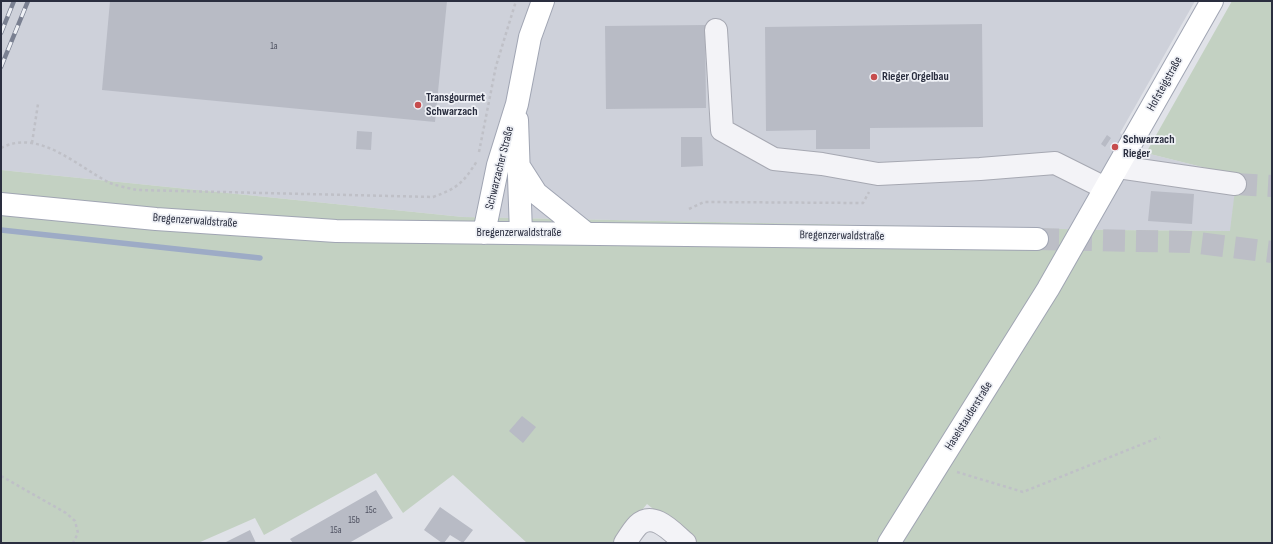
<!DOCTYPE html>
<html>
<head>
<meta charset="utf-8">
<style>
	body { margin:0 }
	#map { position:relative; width:1273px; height:544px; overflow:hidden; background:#e0e2e8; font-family:"Sofia Sans Condensed",sans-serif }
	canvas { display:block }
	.frame { position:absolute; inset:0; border:2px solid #2a2e3f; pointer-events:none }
</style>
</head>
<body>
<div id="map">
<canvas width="1273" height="544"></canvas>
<div class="frame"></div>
</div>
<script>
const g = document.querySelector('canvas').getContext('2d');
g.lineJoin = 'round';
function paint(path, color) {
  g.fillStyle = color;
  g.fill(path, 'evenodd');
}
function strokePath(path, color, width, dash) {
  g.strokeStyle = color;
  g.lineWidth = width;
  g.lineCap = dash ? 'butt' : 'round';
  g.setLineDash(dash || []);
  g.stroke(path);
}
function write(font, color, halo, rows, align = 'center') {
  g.font = font + ' "Sofia Sans Condensed",sans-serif';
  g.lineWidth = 3.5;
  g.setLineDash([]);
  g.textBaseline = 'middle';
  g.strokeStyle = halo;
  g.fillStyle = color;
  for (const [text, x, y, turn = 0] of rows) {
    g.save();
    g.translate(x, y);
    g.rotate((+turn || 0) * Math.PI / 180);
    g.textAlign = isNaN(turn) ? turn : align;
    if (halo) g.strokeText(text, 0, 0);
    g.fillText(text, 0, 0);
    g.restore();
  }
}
const built = new Path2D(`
	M1,1H1195L1120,133L1146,153L1218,171L1237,173L1231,231L1111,230L463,217L1,170Z`);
const green = new Path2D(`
	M1232,1H1272V543H696L647,504L614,543H527L453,475L403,513L376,473L264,535L255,518L198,543H1V170L463,217L1111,230L1230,231L1237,173L1218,171L1146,153Z`);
const stream = new Path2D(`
	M1,230L260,258`);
const building = new Path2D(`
	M110,1H447L435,122L102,90Z
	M982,24L983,127L870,128V149H816V130L766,131L765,27Z
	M705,25L706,108L606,109L605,26Z
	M357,131L372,132L371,150L356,149Z
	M1107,135L1111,138L1105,147L1101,144Z
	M681,137H702L703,166L681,167Z
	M1151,191L1194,194L1192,224L1148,221Z
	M522,416L536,427L523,443L509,431Z
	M376,490L393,518L349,543H293L290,539Z
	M440,507L473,530L463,543L450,535L444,543H442L424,530Z
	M250,530L256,543H224Z`);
const minorTunnel = new Path2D(`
	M1235,184L1272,186`);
const majorTunnel = new Path2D(`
	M1037,239L1190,242L1272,252`);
const path = new Path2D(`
	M32,143L38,104
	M1,148C39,128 78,167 110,183C118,186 128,188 137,190L433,197C458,188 463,183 477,161
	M479,152L496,66L516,1
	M689,209L704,202L863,203L869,192
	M957,472L1023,492L1160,437
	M1,476L66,513L75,521L78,533L73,543`);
const minor = new Path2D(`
	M716,30L722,130L774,159L822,164L878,174L980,169L1055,163L1105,188
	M1118,167L1235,184
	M625,543C629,537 633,530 638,525C654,510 673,533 685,543`);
const major = new Path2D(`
	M517,120L521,233
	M520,168L536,193L587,234
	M1,204L156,219L336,231L1037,239
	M484,233L498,165L517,104L530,37L543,1
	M889,543L1048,289L1212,1`);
const rail = new Path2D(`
	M1,33L14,1
	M1,67L28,1`);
const markers = [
	[874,77,4,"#c64c4d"],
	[418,105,4,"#c64c4d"],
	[1115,147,4,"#c64c4d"]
];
const numberNames = [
	["1a",274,46],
	["15c",371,510],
	["15b",354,520],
	["15a",336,530]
];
const poiNames = [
	["Rieger Orgelbau",882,77],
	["Transgourmet",426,98],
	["Schwarzach",426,112],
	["Schwarzach",1123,140],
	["Rieger",1123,154]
];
const streetNames = [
	["Hofsteigstraße",1165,84,-61],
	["Schwarzacher Straße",500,168,-76],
	["Bregenzerwaldstraße",195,221,4],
	["Bregenzerwaldstraße",519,233],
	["Bregenzerwaldstraße",842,236,1],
	["Haselstauderstraße",969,416,-58]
];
paint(built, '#ced1da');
paint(green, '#c3d1c2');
strokePath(stream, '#9dabc6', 5.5);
paint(building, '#b8bbc5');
strokePath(minorTunnel, '#bcbec6', 22, [22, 11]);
strokePath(majorTunnel, '#bcbec6', 22, [22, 11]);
strokePath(minor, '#a6a8b2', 24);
strokePath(major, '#a0a5b3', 24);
strokePath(path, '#bfc0c7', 2.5, [3, 3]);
strokePath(minor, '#f3f3f7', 22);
strokePath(major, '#fff', 22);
strokePath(rail, '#7a8091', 4.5);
strokePath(rail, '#eff1f6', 3, [9]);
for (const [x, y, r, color] of markers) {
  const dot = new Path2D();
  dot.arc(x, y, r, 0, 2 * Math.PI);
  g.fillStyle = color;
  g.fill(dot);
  strokePath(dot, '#eff1f6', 1.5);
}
write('10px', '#4e5160', null, numberNames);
write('bold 12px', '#2a2e3f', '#eff1f6', poiNames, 'left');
write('12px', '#2a2e3f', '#eff1f6', streetNames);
</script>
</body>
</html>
